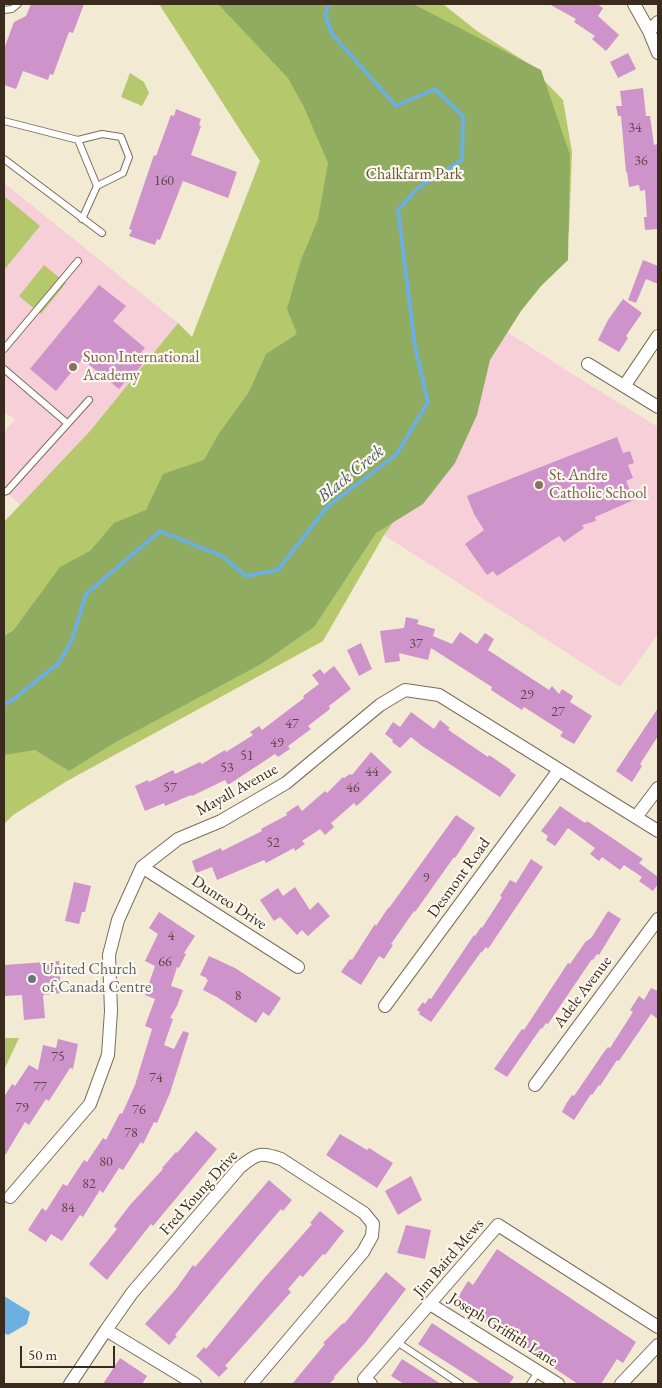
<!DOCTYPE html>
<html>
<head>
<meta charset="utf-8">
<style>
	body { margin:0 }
	#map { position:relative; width:662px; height:1388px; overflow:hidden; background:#f3ead3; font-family:"EB Garamond",serif }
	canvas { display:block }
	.frame { position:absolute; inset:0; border:5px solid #3b2a1e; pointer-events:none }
	.scale { position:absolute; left:20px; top:1346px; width:95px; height:22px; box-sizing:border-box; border:2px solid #3b2a1e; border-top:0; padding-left:6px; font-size:15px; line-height:18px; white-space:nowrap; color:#3b2a1e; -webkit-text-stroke:4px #fbf7ec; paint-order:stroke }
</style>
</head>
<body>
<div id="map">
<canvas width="662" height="1388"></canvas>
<div class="frame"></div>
<div class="scale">50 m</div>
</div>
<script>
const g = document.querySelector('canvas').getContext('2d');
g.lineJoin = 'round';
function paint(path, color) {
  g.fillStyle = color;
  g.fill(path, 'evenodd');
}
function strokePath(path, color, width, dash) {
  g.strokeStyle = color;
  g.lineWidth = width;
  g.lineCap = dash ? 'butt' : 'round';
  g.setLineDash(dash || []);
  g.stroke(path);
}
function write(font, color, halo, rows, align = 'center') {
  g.font = font + ' "EB Garamond",serif';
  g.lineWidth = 4.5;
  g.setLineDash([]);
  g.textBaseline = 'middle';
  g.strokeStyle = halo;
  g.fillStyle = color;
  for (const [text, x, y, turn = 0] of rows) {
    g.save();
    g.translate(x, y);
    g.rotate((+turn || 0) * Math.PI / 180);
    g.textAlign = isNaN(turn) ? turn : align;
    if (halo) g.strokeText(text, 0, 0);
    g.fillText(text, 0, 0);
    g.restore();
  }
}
const built = new Path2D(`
	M4,183L178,323L90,431L20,505L4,490V432L15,420L4,411Z
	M492,322L569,372L658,427V634L620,687L384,535L457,435Z`);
const green = new Path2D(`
	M159,4H443L477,31L526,62L563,100L572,152L569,232L492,322L457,435L384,535L323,641L67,781L13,815L4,824V522L90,431L178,323L192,337L260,161Z
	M130,73L144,82L149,93L142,106L121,97Z
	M4,196L40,226L4,270Z
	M44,265L66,283L41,314L19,296Z
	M4,1038H19L4,1070Z`);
const forest = new Path2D(`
	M218,4H413L541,70L570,155L568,260L541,286L521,311L490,360L477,415L455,463L423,504L376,533L314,627L261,664L116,742L69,771L35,750L4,755V636L13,631L60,567L90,551L114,523L146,510L163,474L204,460L218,435L249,392L266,354L297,334L287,309L301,260L318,219L328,163L304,107L288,78Z`);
const water = new Path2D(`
	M4,1296L30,1312L27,1324L8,1335L4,1333Z`);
const stream = new Path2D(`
	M4,704L11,701L59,663L72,640L86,594L160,531L222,556L246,576L278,570L327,507L396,455L428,402L415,347L398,210L418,188L462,160L463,116L435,89L396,106L332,34L325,15L329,4`);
const building = new Path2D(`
	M31,4H84L73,33L69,32L53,75L50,74L48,80L23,71L16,89L4,85V49L14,22L26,16Z
	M549,4H597L603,8L598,16L619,35L606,51L592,39L595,36L574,22L576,19Z
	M628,53L636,69L618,78L610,62Z
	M643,88L646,116H650L654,145L657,144L658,161V229L645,230L644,217H647L645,190L640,191L639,185L629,187L627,172H626L621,116H618L616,106H622L620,91Z
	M176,109L201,119L199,125L201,126L191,155L237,172L228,198L183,181L160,240L157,239L155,245L129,236L132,230L129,229L154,155L156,156L171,115L174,116Z
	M643,260L658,266V284L646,279L636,303L628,300Z
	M99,285L126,306L113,321L145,348L139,355L146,360L127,383L125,382L119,389L82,359L56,391L30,369Z
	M623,299L642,313L626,336L628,338L619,352L598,340L608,320Z
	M617,437L623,453L630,451L634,463L628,465L633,478L626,481L634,500L595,517L596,521L582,525L584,528L564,542L559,536L497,576L493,571L487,575L465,544L484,530L474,514L467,496Z
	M406,617L419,620L417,624L435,629L433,636L452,644L460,632L477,644L485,633L494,639L488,650L549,690L552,686L559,694L562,689L573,696L570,702L592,716L574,744L560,736L563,732L524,707L522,710L491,690L492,687L431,648L428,660L399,653L400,661L385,663L380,631L404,628Z
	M361,643L372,669L359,676L347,650Z
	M334,666L351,689L329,706L330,709L308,726L311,729L288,746L290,749L278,757L275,754L228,785L225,780L192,796L191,795L165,806L164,803L145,811L135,786L148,780L149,782L173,770L175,774L200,762L202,764L225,750L226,752L253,735L250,732L259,726L262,730L304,698L303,696L319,684L312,675L320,669L324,674Z
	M658,708V736L640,764L642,766L632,782L616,771Z
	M411,712L434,729L440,720L450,728L448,729L450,731L488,757L489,755L511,770L510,771L516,775L500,797L422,746L411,737L400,748L392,742L393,740L385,734L393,722L400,727Z
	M371,752L392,772L359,804L356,806L354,803L331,823L334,827L325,835L320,829L302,841L305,844L295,851L294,848L266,863L264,860L217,880L212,867L196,873L192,861L221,848L222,851L262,831L261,829L287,815L286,813L298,805L302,811L325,791L327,793L343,777L344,778L350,774L352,775Z
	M560,806L582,821L586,823L587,821L643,859L639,863L658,877V884L653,891L639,881L642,877L624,865L620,870L602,857L599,861L590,854L595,848L568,828L555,846L546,840L548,836L541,831Z
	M456,815L475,828L455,858L454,857L415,912L414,911L391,944L393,945L384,959L379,956L361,985L341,972L350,959L352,960L375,924L376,926L388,908H389Z
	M531,859L543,867L488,949L486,947L482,952H481L431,1022L419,1014L420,1012L417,1010L423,1002L425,1004L429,998L431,999L474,935L475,936L481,927L482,928L502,897L500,896L510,880L516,883Z
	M74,882L91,886L85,912H82L79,924L65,921Z
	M295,887L310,910L318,902L330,916L308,936L302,930L297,935L280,917L274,921L260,900L278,888L283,896Z
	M608,911L621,919L599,955L597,954L593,960L592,959L548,1024L546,1023L542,1029L541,1028L507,1077L494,1069L522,1029L524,1030L568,963L570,964L586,941H587L592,937Z
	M159,912L195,936L184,953L186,954L179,968L177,967L171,986L183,990L177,1006L170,1018L173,1019L164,1045L174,1049L183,1031L189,1033L170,1093L157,1123L154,1122L143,1144L141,1142L123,1170L119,1168L103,1193L100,1190L83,1217L80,1215L62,1241L51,1234L46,1242L28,1230L42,1208L46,1211L63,1184L67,1186L84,1160L87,1162L103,1138L106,1140L120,1113L122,1114L135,1085L152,1029L145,1026L155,999L145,995L155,966L145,961L158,934L149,928Z
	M209,956L235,968L281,998L269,1016L263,1012L256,1023L217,997L203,990L208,980L206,979L207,978L200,975Z
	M59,961L61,993L43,995L45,1018L24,1020L22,995L4,996V965Z
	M651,988L658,991V1019L651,1014L619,1061L617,1060L600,1086L599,1085L592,1095L591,1094L574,1120L562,1112L566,1104L572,1095L574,1096L604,1052L608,1047L610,1048L633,1012L630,1010L639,996L644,1000Z
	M58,1039L78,1044L73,1069L70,1068L49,1101L46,1099L29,1125L25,1122L4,1157V1097L12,1084L15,1086L29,1065L38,1070L43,1045L56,1048Z
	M196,1131L217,1149L153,1226L151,1224L107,1280L89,1264L117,1229L114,1226L130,1205L163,1169L162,1168L176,1152L177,1153Z
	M340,1134L367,1150L369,1148L393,1163L377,1188L326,1155Z
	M411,1176L422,1200L398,1215L385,1191Z
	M269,1180L292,1200L283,1211L281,1209L218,1283L175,1335L177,1336L169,1345L145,1324L176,1289L193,1265L195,1267Z
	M320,1211L344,1231L325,1255L323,1254L303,1277L300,1275L288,1289L291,1292L225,1366L228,1368L219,1377L196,1356L204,1347L206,1349L260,1283L312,1224L310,1223Z
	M406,1225L431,1230L425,1259L397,1253Z
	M497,1249L636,1342L623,1363L617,1359L601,1384H578L455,1302L468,1281L473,1285Z
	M386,1272L406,1289L365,1343L334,1377L335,1378L329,1384H292L325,1344L323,1343L343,1323L344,1324Z
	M432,1323L514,1377L509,1384H481L418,1344Z
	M120,1358L147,1376L142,1384H103Z
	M402,1359L441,1384H404L391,1376Z`);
const lane = new Path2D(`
	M4,10L12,9L18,4
	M4,121L78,140L97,186L82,219
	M78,140L102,134L121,137L129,157L123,173L97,186
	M4,159L102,233
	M4,349L78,261
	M4,369L67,423
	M4,492L7,491L89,400
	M397,1342L460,1384
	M530,1384L538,1372`);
const street = new Path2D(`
	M634,4L649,31L658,53
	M649,31L658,22
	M588,364L658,407
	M625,385L658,336
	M636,817L658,788
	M142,867L298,967
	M385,1006L559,770
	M535,1085L658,919
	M10,1197L90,1104L108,1055L111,1011L109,955L118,920L142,867L178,839L221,821L286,783L380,705L405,690L439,695L658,831
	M430,1304L558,1384
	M106,1330L195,1384
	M70,1384L106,1330L132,1293L240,1167C257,1153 261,1152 281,1159L364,1213L373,1224L372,1236L363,1252L251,1384
	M371,1384L364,1379L498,1225L658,1327
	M621,1384L658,1345`);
const markers = [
	[73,367,5,"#8d6e63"],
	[539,485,5,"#8d6e63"],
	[32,979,5,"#6b7280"]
];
const numberNames = [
	["34",635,128],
	["36",641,161],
	["160",164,181],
	["37",416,644],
	["29",527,695],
	["27",558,712],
	["47",292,724],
	["49",277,743],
	["51",247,756],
	["53",227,768],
	["44",372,772],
	["57",170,788],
	["46",353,788],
	["52",273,843],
	["9",426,878],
	["4",171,936],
	["66",165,962],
	["8",238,996],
	["75",58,1057],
	["74",156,1078],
	["77",40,1087],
	["79",22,1108],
	["76",139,1110],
	["78",131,1133],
	["80",106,1162],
	["82",89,1184],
	["84",68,1208]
];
const parkNames = [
	["Chalkfarm Park",414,175]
];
const educationNames = [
	["Suon International",83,358],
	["Academy",83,376],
	["St. Andre",549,476],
	["Catholic School",549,494]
];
const streetNames = [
	["Mayall Avenue",237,790,-29],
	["Desmont Road",459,878,-54],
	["Dunreo Drive",229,903,33],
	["Adele Avenue",583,992,-53],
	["Fred Young Drive",199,1193,-48],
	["Jim Baird Mews",449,1258,-49],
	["Joseph Griffith Lane",503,1330,32]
];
const worshipNames = [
	["United Church",42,970],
	["of Canada Centre",42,988]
];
const waterNames = [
	["Black Creek",351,474,-39]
];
paint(built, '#f6cfd8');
paint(green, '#b5c86c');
paint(forest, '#90ac60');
paint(water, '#6cafe1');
strokePath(stream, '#6cafe1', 4);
paint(building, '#ce93ca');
strokePath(lane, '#7b6d5d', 8);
strokePath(street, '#7b6d5d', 14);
strokePath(lane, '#fff', 6);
strokePath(street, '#fff', 12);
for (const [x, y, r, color] of markers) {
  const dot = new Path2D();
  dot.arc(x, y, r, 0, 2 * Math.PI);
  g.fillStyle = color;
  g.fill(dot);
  strokePath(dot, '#fbf7ec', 2);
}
write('14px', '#604449', null, numberNames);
write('16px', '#605935', '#fbf7ec', parkNames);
write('16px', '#785e54', '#fbf7ec', educationNames, 'left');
write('16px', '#3b2a1e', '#fbf7ec', streetNames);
write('16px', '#5b616d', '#fbf7ec', worshipNames, 'left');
write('italic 18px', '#4c5962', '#fbf7ec', waterNames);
</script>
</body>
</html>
